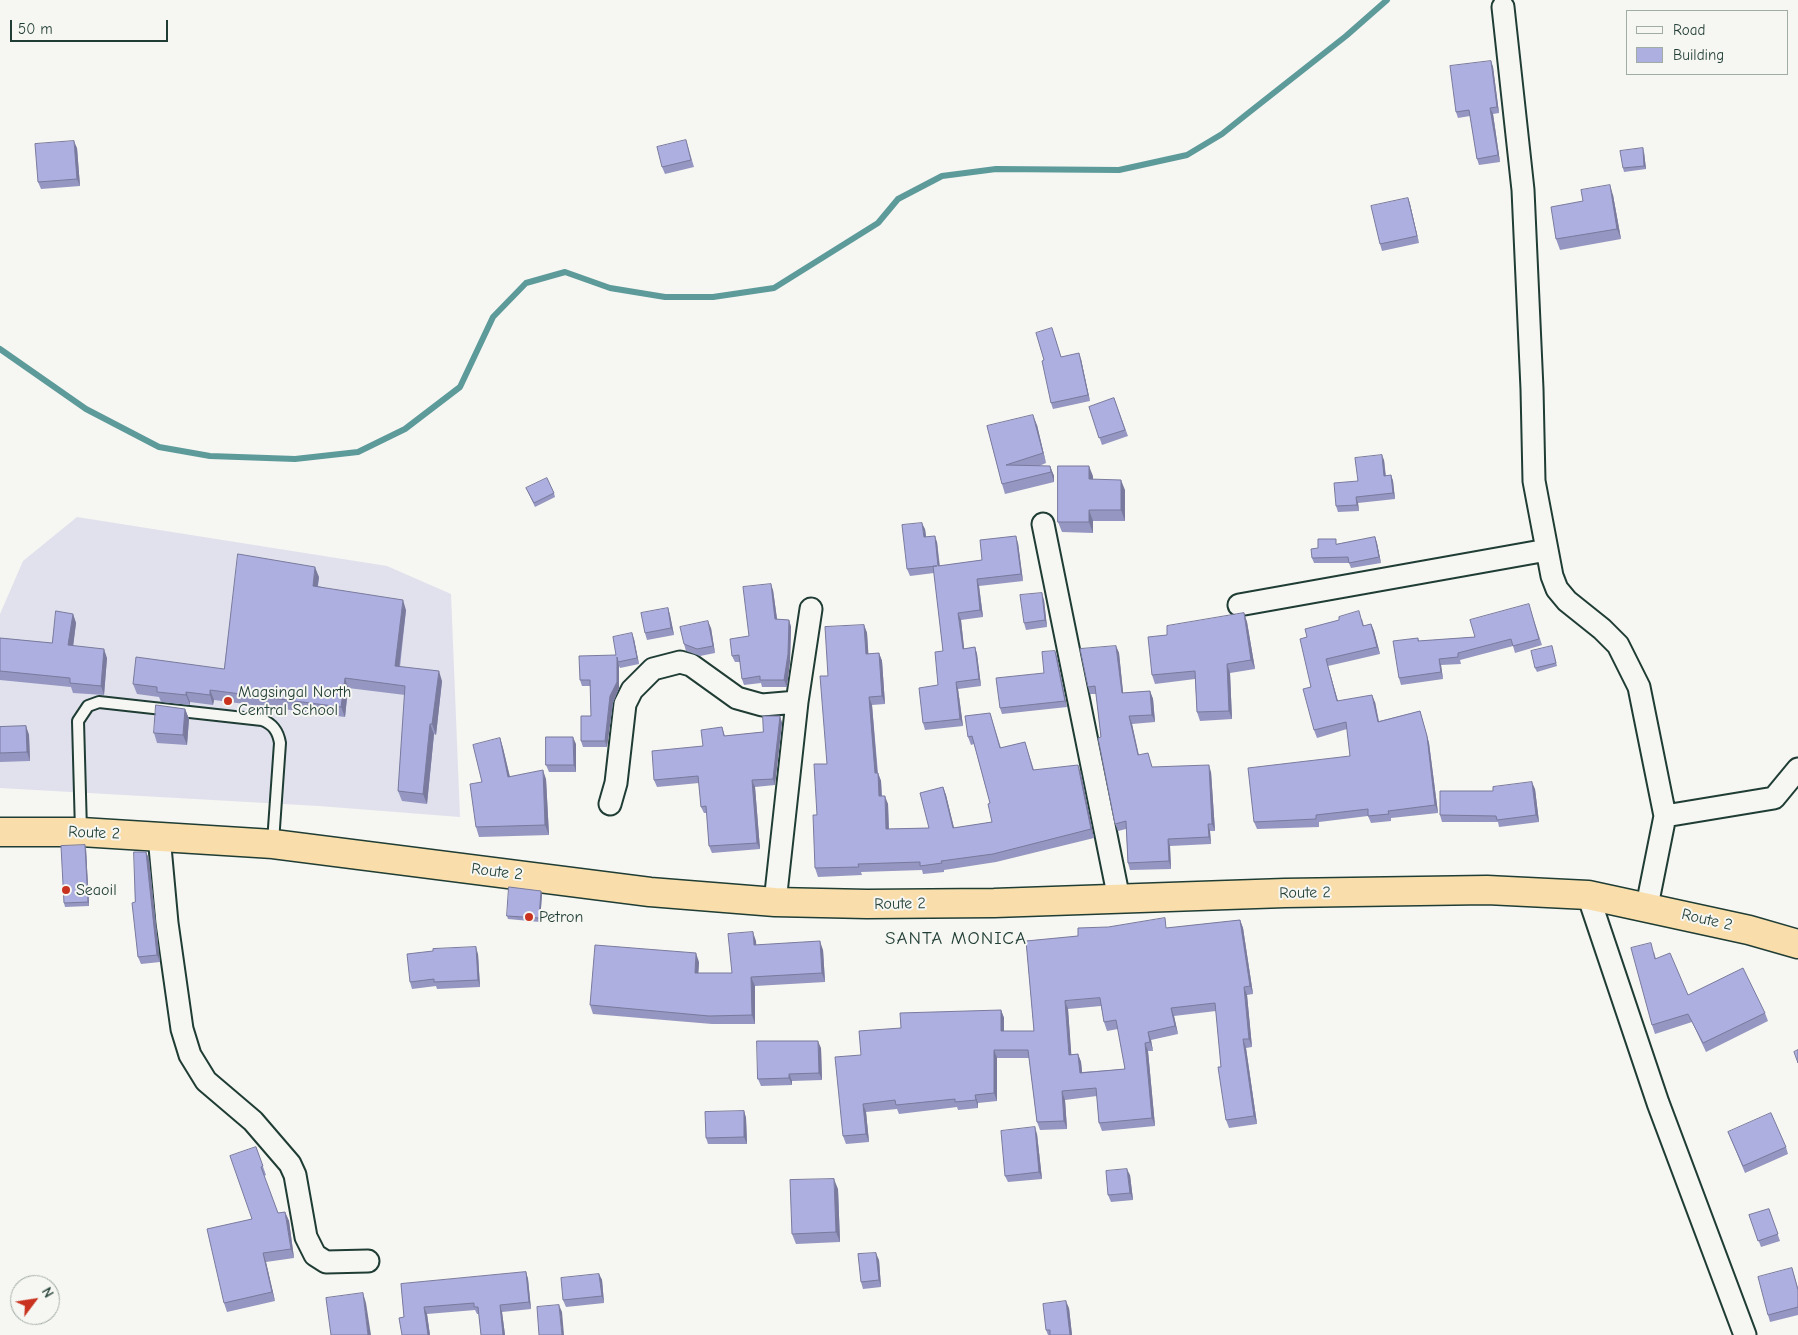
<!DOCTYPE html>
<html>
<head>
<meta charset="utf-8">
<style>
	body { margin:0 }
	#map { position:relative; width:1798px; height:1335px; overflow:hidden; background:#f6f6f2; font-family:"Comic Neue",sans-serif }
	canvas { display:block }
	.legend { position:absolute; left:1626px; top:10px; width:162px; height:65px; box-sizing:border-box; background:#f6f6f2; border:1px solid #a0aca6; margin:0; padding:6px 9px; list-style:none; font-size:15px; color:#1f3d34 }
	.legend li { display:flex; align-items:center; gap:10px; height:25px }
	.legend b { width:25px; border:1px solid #a0aca6 }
	.north { position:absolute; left:10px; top:1275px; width:50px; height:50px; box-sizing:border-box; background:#f6f6f2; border:1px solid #a0aca6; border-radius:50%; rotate:59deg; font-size:14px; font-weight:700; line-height:20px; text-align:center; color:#1f3d34 }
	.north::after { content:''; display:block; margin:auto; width:18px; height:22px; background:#c8321e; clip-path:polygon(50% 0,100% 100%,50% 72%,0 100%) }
	.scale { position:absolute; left:10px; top:20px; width:158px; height:22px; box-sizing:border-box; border:2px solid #1f3d34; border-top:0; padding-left:6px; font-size:15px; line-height:18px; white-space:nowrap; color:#1f3d34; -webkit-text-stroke:4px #f6f6f2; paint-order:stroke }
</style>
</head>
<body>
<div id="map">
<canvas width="1798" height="1335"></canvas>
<ul class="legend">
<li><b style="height:6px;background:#f6f6f2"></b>Road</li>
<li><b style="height:14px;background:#adafe0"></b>Building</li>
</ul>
<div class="north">N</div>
<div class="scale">50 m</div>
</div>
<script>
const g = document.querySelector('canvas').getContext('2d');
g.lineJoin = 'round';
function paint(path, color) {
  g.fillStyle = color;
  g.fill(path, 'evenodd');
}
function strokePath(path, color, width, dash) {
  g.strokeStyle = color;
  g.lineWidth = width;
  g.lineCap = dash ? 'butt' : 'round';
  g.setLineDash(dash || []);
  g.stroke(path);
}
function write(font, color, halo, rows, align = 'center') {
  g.font = font + ' "Comic Neue",sans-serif';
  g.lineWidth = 4;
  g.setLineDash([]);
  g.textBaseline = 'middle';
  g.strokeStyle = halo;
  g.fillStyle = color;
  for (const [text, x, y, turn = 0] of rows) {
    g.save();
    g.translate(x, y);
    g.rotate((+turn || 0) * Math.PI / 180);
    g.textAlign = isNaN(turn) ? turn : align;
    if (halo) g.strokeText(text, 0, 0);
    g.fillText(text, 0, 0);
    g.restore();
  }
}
const built = new Path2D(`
	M77,517L387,566L451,594L460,817L319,806L0,788V614L23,561Z`);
const stream = new Path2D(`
	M0,349L86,409L159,447L210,456L295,459L358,452L405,429L460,387L493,317L526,283L565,272L610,288L665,297H713L774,288L878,223L898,199L942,176L996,169L1119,170L1187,155L1222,134L1247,114L1346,36L1387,0`);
const service = new Path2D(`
	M81,831L78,721L88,706L99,702L262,720C273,724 278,731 280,743L273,842`);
const minor = new Path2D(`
	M1503,7L1523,190L1532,389L1534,481L1552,576L1557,589L1567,601L1602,629L1618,645L1639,687L1665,816L1647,906
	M1043,524L1119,899
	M1239,605L1547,550
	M610,804L616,783L625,704L632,690L653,669L680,662L691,665L737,698L762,705L797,702
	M1665,816L1774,798L1798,769
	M159,836L167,923L182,1029L190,1055L206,1081L253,1121L290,1164L295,1175L306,1237L315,1255L326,1262L368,1261
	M1588,895L1658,1103L1745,1335
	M775,902L797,702L811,609`);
const trunk = new Path2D(`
	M0,832H81L273,844L650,892L775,902L867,904L994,903L1285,893L1487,890L1588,895L1749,930L1798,944`);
const wall = new Path2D(`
	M1491,61L1493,67L1499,113L1493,114L1500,162L1479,165L1477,159L1470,116L1458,118L1456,112Z
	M686,140L694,167L665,174L662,167Z
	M77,148L80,186L41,189L38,182Z
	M1644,152L1646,169L1624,172L1623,168Z
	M1613,195L1621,239L1560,250L1556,239L1583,201Z
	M1408,198L1410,204L1419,243L1382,251L1380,244Z
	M1054,334L1061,357L1081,359L1090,401L1053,409L1051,403L1044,360Z
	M1114,398L1128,436L1102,445L1089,407Z
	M1037,425L1046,463L1039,466H1050L1054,476V482L1005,494L1002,484L987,426Z
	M1384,460L1386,476L1391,475L1393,481L1395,499L1358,503L1359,511L1338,512L1336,506L1358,481Z
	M1093,476V479L1125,490V521H1093V533L1062,532L1058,522Z
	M526,488L554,493L555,497L535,507Z
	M925,529L926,537L937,542L940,566L982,560L1018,543L1023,581L979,586L983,617L961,620L964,649L975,647L977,654L981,686L958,689L963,726L925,730L923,723L938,685L943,651L934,573L910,576L907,569Z
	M1375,537L1377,543L1381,563L1351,568L1349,563H1314L1312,558L1338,544Z
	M319,577L318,586L406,610L400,667L442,681L436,735L434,734L427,804L402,801L398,791L405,695L348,688L345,717L214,700L213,705L190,702V705L161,702L159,697L137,694L133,684L224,669Z
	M773,590L777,619L789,620L791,627L790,661L787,687H762L761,683L744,685L742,679L740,662H735L732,656L749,636Z
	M1044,600L1047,627L1026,630L1024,623Z
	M668,608L670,615L674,635L647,640L645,633Z
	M1531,611L1542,645L1515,653L1513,646L1460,660L1461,664L1441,665L1443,679L1401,685L1399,678L1418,638L1419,641L1475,637Z
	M1244,613L1247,622L1255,669L1230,673L1232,719L1200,721L1197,712L1195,679L1155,684L1152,675L1167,635Z
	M73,614L76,623L73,646L107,658L104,695L73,693L71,687L0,680V638L52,643Z
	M1362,619L1364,626L1371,624L1374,631L1380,654L1328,666L1338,701L1375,702L1379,721L1420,711L1429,743L1438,813L1391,818V821L1371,823L1368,816L1319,822V827L1257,829L1254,822L1350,756L1347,729L1317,738L1314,730L1307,637Z
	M864,625L867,633L868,654L879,653L882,661L885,704L872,705L878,773L881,781L882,796L888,804L889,829L929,828L943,787L946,795L954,828L992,822L990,803L974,744L971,745L968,737L990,713L1001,748L1025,742L1034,770L1081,773L1094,838L996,862L944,870V872L923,874L922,870L861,872L862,875L818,877L815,868L817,815L827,764L828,676Z
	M711,628L715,653L700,656L686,651L684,644Z
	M634,639L639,664L620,668L619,666V688L613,703L607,747H583L581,741L591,716L590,686H582L580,680L616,655Z
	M1116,646L1119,653L1123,693L1150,691L1153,699L1155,722L1132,724L1139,755L1150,760L1152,767L1211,772L1215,831H1210L1211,844L1170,846L1171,869L1130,870L1128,863L1126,829L1118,831L1115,824L1101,737L1096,694H1090L1088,687Z
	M1552,646L1557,666L1537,672L1535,668Z
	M1055,651L1057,657L1067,707L1002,714L1000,708L1044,673Z
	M185,709L189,719L187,745L157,743L154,733Z
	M780,716L782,723L775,785L755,787L760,849L712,853L709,846L707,813H704L701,807L699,783L657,787L654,780L703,746L722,727L725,736L763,732Z
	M26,726L29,735L30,761L0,762V727Z
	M500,738L503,748L510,777L546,779L549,835L479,837L476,827L482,782Z
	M576,744V772H549L546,765Z
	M1535,789L1539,822L1499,827L1498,822H1442L1440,815L1493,791Z
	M86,848L89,906L65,907L64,903Z
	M146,852L149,859L160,962L141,964L138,957L135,902Z
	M542,894L540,922L508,919L507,916Z
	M1240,920L1243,928L1253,994L1247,995L1252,1047L1246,1048L1257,1124L1229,1128L1226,1120L1216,1011L1174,1016L1178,1034L1151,1040L1153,1051H1148L1155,1126L1102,1131L1099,1123L1097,1096L1065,1100L1067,1129L1040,1130L1037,1122L1029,1058H997V1101L978,1103V1108L958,1110L957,1107L899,1114L897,1109L866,1112L869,1142L846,1144L843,1136L861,1055L901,1028L1001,1010L1004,1018V1031H1034L1026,941L1168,928ZM1101,1006L1104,1022L1107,1031L1118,1029L1125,1069L1082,1072L1081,1062L1078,1054H1071L1068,1009Z
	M756,941V945L823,950L825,982L755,986V1024H712L593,1014L590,1005L699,962L698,973H732Z
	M1654,952L1656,959L1688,995L1765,1013L1768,1021L1706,1052L1692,1022L1655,1034L1652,1025Z
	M478,954L480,987L437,989L436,986L412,989L410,982Z
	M821,1048L822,1080L792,1081V1085L761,1086L758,1079Z
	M744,1111L746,1118L747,1144H708L706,1138Z
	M1728,1132L1786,1147L1788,1154L1745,1173Z
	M1037,1134L1042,1179L1008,1182L1005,1176Z
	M256,1147L266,1175L264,1176L278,1213L285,1212L289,1221L294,1258L266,1262L275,1301L227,1312L224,1303L252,1219Z
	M1130,1175L1133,1200L1111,1202L1108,1195Z
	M838,1189L840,1242L796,1244L792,1234Z
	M1769,1209L1780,1241L1761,1247L1749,1215Z
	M879,1260L881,1287L863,1289L861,1282Z
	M1792,1268L1798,1288V1315L1770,1322L1768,1315Z
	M526,1272L528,1279L531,1309L502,1312L505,1335H481L479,1314H477L475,1310L427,1314L430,1335H402L404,1317L401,1284Z
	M599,1274L602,1280L604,1303L566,1307L563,1300Z
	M1069,1308L1072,1335H1048L1046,1330Z`);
const shadedWall = new Path2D(`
	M1491,61L1493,67L1499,113L1497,107Z
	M1490,108L1493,114L1500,162L1498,155Z
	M74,141L77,148L80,186L77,179Z
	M1643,148L1644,152L1646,169L1644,166Z
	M1610,185L1613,195L1621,239L1617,229Z
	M1408,198L1410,204L1419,243L1417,236Z
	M1079,353L1081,359L1090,401L1088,395Z
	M1033,415L1037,425L1046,463L1043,453Z
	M1382,455L1384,460L1386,482L1384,476Z
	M1050,466L1054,476V482L1051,472Z
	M1089,466L1093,476V489L1089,479Z
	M1391,475L1393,481L1395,499L1393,493Z
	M1121,480L1125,490V521L1121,510Z
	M1356,497L1358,503L1359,511L1357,505Z
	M1089,510L1093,521V533L1089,522Z
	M922,523L925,529L927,544L924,537Z
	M935,536L937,542L940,573L938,566Z
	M1016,536L1018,543L1023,581L1021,574Z
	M1375,537L1377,543L1381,563L1379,557Z
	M315,567L319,577L316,596L313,586Z
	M977,579L979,586L983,617L980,610Z
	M771,584L773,590L778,626L775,619Z
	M1042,593L1044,600L1047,627L1045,620Z
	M403,600L406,610L398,676L395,666Z
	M668,608L670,615L674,635L671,628Z
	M958,613L961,620L965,656L963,649Z
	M1244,613L1247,622L1255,669L1251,660Z
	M73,614L76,623L72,655L68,645Z
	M789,620L791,627L790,661L787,687L784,680Z
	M708,621L711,628L715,653L713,646Z
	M1371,624L1374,631L1380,654L1377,647Z
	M864,625L867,633L869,662L866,654Z
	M632,633L634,639L639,664L637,658Z
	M1116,646L1119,653L1124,701L1122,693Z
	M975,647L977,654L981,686L979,679Z
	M104,649L107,658L104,695L101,686Z
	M1055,651L1057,657L1067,707L1065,701Z
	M879,653L882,661L885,704L882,696Z
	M617,657L619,666V688L613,703L607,747L605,741L610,696Z
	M1326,659L1328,666L1340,709L1337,701Z
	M1439,659L1441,665L1443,679L1441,672Z
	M1227,664L1230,673L1232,719L1229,711Z
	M439,671L442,681L436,735L432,724Z
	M345,678L348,688L345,717L341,707Z
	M956,682L958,689L963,726L960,719Z
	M210,690L214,700L213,705L210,695Z
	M1150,691L1153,699L1155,722L1152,715Z
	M186,692L190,702V705L186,695Z
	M1372,695L1375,702L1380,729L1378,722Z
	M869,697L872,705L878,781L875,773Z
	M185,709L189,719L187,745L183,735Z
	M1420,711L1429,743L1438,813L1435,805Z
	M780,716L782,723L775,785L773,779Z
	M1129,716L1132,724L1140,762L1138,755Z
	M430,724L434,734L427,804L423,794Z
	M26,726L29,735L30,761L27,752Z
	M573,737L576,744V772L574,765Z
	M500,738L503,748L512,786L508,777Z
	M1078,765L1081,773L1094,838L1091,829Z
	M1209,765L1211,772L1215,831L1212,824Z
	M543,770L546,779L549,835L545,825Z
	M878,773L881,781L882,804L879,796Z
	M752,780L755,787L760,849L757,843Z
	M1532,782L1535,789L1539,822L1536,815Z
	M943,787L946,795L956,836L953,828Z
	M885,796L888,804L889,837L886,829Z
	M1208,824L1210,831L1211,844L1209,837Z
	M1168,839L1170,846L1171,869L1169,861Z
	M85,845L86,848L89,906L88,902Z
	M146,852L149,859L160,962L157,955Z
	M541,891L542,894L540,922L539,918Z
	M1240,920L1243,928L1253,994L1250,986Z
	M753,932L756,941L757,954L754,945Z
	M820,941L823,950L825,982L822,973Z
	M476,947L478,954L480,987L478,980Z
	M696,953L699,962L698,981L695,973Z
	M751,977L755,986V1024L752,1015Z
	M1244,987L1247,995L1252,1047L1249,1039Z
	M1065,1001L1068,1009L1072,1063L1069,1055Z
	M1171,1008L1174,1016L1178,1034L1175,1026Z
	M1001,1010L1004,1018V1040L1001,1031Z
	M1148,1032L1151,1040L1153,1051L1150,1042Z
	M1243,1039L1246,1048L1257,1124L1254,1116Z
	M818,1041L821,1048L822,1080L819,1073Z
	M1145,1043L1148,1051L1155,1126L1152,1118Z
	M994,1050L997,1058V1101L994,1093Z
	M1078,1054L1081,1062L1083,1081L1080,1073Z
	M789,1074L792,1081V1085L789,1078Z
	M1062,1091L1065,1100L1067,1129L1064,1121Z
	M975,1095L978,1103V1108L976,1100Z
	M863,1104L866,1112L869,1142L866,1134Z
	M744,1111L746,1118L747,1144L744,1137Z
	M1035,1127L1037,1134L1042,1179L1039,1172Z
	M1127,1169L1130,1175L1133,1200L1130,1193Z
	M834,1179L838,1189L840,1242L836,1232Z
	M285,1212L289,1221L294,1258L291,1249Z
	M263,1253L266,1262L275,1301L272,1292Z
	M876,1253L879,1260L881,1287L879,1280Z
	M526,1272L528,1279L531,1309L529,1302Z
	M599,1274L602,1280L604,1303L602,1296Z
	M363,1293L366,1303L371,1335H368Z
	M1066,1301L1069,1308L1072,1335H1070Z
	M500,1305L502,1312L505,1335H503Z
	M559,1305L562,1312L564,1335H562Z
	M424,1307L427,1314L430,1335H428Z`);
const building = new Path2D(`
	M1491,61L1497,107L1490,108L1498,155L1477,159L1469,110L1456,112L1450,66Z
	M686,140L691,160L662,167L657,147Z
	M74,141L77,179L38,182L35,144Z
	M1643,148L1644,166L1623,168L1620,151Z
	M1610,185L1617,229L1556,239L1551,207L1583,201L1581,190Z
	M1408,198L1417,236L1380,244L1371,206Z
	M1052,328L1061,357L1079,353L1088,395L1051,403L1042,361L1044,360L1036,333Z
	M1114,398L1125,430L1099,438L1089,407Z
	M1033,415L1043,453L1006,465L1050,466L1051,472L1002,484L987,426Z
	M1382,455L1384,476L1391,475L1393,493L1356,497L1357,505L1336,506L1334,483L1358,481L1355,458Z
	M1058,466H1089V479L1121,480V510H1089V522H1058Z
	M547,478L554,493L534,503L526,488Z
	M922,523L924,537L935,536L938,566L982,560L980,540L1016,536L1021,574L977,579L980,610L958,613L963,649L975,647L979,679L956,682L960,719L923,723L919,688L938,685L935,652L943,651L933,566H937L907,569L902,525Z
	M1375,537L1379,557L1349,563L1348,557L1312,558L1311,549L1318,548V539H1336V544Z
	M238,554L315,567L313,586L403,600L395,666L439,671L432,724H430L423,794L398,791L405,686L345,678L341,707L210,690V695L186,692V695L157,692V687L133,684L136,657L224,669Z
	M771,584L775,619L789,620L788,654L784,680H760V676L742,679L739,655L732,656L730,639L749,636L743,587Z
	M1042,593L1045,620L1024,623L1020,595Z
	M1529,604L1539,639L1513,646L1511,639L1458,653V657L1439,659L1441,672L1399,678L1393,641L1418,638V641L1475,637L1470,620Z
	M668,608L671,628L645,633L641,613Z
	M56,611L73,614L68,645L104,649L101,686L70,683V678L0,671V638L52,643Z
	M1359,611L1363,626L1371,624L1377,647L1326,659L1337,701L1372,695L1378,722L1420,711L1427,736L1435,805L1388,811L1389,814L1368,816V809L1316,815V819L1254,822L1248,768L1350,756L1346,722L1314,730L1303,689L1311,687L1300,639L1307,637L1305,629L1339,620V617Z
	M1244,613L1251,660L1227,664L1229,711L1197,712L1195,671L1152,675L1148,637L1167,635V626Z
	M708,621L713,646L697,649L684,644L680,627Z
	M864,625L866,654L879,653L882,696L869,697L875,773H878L879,796H885L886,829L929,828L920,793L943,787L953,828L992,822L988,804L990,803L972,736L968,737L965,716L990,713L1000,748L1025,742L1033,770L1078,765L1091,829L993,854L941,861L942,863L920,866V862L858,864L859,867L815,868L813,815H817L814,764H827L820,676H828L825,627Z
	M632,633L637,658L618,662L617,657V682L610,696L605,741H581V716H591L590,680H580L579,656L616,655L613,637Z
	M1116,646L1122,693L1150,691L1152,715L1129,716L1138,755L1148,753L1152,767L1209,765L1212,824H1208L1209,837L1168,839L1169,861L1128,863L1126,821L1115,824L1098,738L1101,737L1095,686L1088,687L1080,649Z
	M1552,646L1556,663L1535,668L1531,651Z
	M1055,651L1065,701L1000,708L996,678L1044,673L1042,652Z
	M156,705L185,709L183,735L154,733Z
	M763,716H780L773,779L752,780L757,843L709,846L706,806L701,807L698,776L654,780L652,751L703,746L701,730L722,727L724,736L763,732Z
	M26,726L27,752L0,753V727Z
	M546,737H573L574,765H546Z
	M500,738L508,777L543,770L545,825L476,827L470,784L482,782L473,745Z
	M1532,782L1536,815L1497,820L1496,816L1440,815V791H1493V787Z
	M85,845L88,902L64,903L61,846Z
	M134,852H146L157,955L138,957L132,903L135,902Z
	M509,887L541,891L539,918L507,916Z
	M1165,918L1166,928L1240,920L1250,986L1244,987L1249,1039H1243L1254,1116L1226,1120L1218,1067H1221L1215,1003L1171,1008L1175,1026L1148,1032L1150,1042L1145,1043L1152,1118L1099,1123L1096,1088L1062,1091L1064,1121L1037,1122L1028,1050H994V1093L975,1095L976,1100L955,1102V1099L896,1105L895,1100L863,1104L866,1134L843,1136L835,1057L861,1055L859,1031L901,1028L900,1013L1001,1010V1031H1034L1026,941L1078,936V928L1108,927ZM1100,998L1104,1022L1116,1020L1125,1069L1080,1073L1078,1054L1069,1055L1065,1001Z
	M753,932L754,945L820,941L822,973L751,977L752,1015L709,1016L590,1005L595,945L696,953L695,973H732L728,934Z
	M1651,943L1655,959L1670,953L1688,995L1743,968L1765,1013L1703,1043L1688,1014L1652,1025L1631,948Z
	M476,947L478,980L434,982V979L410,982L407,954L433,951V949Z
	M757,1041H818L819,1073L789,1074V1078L758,1079Z
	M1798,1050V1063L1794,1052Z
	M744,1111V1137L706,1138L705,1112Z
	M1771,1113L1786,1147L1743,1166L1728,1132Z
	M1035,1127L1039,1172L1005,1176L1001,1131Z
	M256,1147L263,1166L261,1167L278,1213L285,1212L291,1249L263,1253L272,1292L224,1303L207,1229L252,1219L230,1156Z
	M1127,1169L1130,1193L1108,1195L1106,1171Z
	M834,1179L836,1232L792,1234L790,1180Z
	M1769,1209L1778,1234L1758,1241L1749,1215Z
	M876,1253L879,1280L861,1282L858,1254Z
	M1792,1268L1798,1290V1307L1768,1315L1758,1277Z
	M526,1272L529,1302L500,1305L503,1335H481L478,1307H474V1303L424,1307L428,1335H402L399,1318L404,1317L401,1284Z
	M599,1274L602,1296L563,1300L561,1278Z
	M363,1293L368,1335H331L326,1298Z
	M1066,1301L1070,1335H1050V1330H1046L1043,1304Z
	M559,1305L562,1335H539L537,1307Z`);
const markers = [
	[228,701,5,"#c8321e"],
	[66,890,5,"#c8321e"],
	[529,917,5,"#c8321e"]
];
const poiNames = [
	["Magsingal North",238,692],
	["Central School",238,710],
	["Seaoil",76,890],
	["Petron",539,917]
];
const streetNames = [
	["Route 2",94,833,2],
	["Route 2",497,872,7],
	["Route 2",1305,893,-1],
	["Route 2",900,904,-1],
	["Route 2",1707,920,13]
];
const quarterNames = [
	["SANTA MONICA",956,939]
];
paint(built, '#e0e1ed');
strokePath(stream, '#5d9a9a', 6);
strokePath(service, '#1f3d34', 14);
strokePath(minor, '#1f3d34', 25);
strokePath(trunk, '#1f3d34', 31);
strokePath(service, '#f6f6f2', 10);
strokePath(minor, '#f6f6f2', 21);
strokePath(trunk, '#f9deab', 28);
paint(wall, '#9596c1');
paint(shadedWall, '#797a9d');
paint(building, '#adafe0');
strokePath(building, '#797a9d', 1);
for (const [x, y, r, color] of markers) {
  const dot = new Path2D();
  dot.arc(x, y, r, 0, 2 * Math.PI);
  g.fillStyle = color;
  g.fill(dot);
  strokePath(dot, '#f6f6f2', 2);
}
write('16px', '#1f3d34', '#f6f6f2', poiNames, 'left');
write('16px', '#1f3d34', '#f6f6f2', streetNames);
g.letterSpacing = '1px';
write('19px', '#1f3d34', '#f6f6f2', quarterNames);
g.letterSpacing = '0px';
</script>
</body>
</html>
